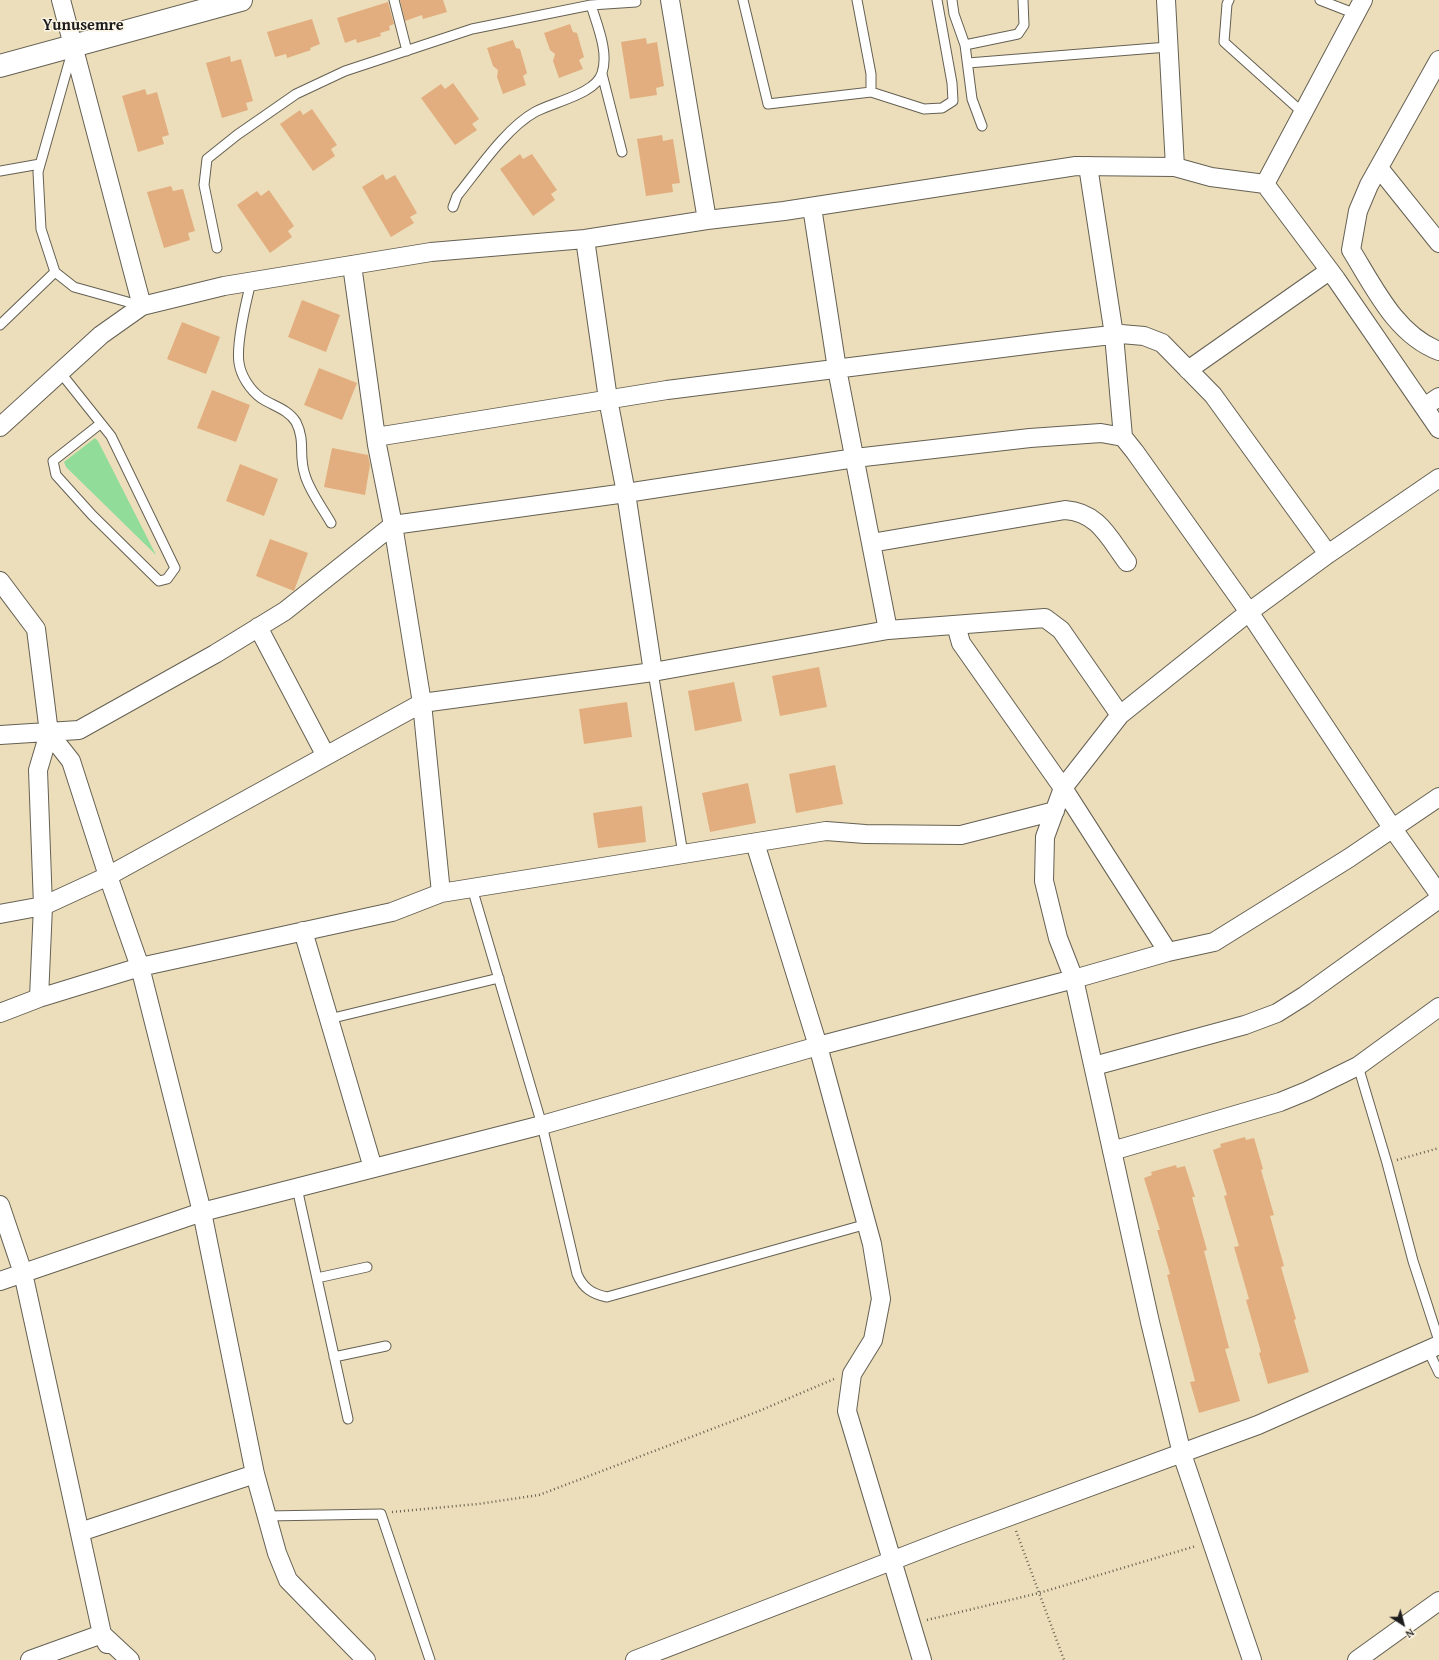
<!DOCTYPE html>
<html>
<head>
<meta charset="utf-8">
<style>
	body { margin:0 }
	#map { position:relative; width:1439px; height:1660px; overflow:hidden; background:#ecdeba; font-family:"Gentium Book Plus",serif }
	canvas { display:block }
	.north { position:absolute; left:1383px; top:1604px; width:40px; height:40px; -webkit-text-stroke:3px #fcf5e5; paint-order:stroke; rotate:144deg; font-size:11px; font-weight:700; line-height:16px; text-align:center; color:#1c1c1c }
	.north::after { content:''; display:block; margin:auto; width:14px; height:18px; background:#1c1c1c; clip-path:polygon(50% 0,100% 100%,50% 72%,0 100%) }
</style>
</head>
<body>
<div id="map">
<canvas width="1439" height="1660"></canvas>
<div class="north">N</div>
</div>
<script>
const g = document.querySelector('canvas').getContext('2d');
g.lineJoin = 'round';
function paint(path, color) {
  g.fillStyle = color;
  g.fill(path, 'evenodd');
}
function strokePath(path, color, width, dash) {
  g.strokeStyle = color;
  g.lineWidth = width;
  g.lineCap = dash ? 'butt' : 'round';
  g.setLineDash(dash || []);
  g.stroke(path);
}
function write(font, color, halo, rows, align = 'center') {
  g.font = font + ' "Gentium Book Plus",serif';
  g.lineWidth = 3;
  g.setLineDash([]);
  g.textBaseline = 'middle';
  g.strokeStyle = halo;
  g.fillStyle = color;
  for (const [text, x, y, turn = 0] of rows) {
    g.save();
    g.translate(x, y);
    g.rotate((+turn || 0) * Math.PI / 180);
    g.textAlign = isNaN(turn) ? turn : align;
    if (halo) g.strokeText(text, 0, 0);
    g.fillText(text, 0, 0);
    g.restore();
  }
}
const green = new Path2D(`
	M95,438L98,441L156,555L66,467L64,462Z`);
const building = new Path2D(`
	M400,0H443L447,12L423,19L422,15L405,21Z
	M388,2L394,24L389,26L390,30L380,33L381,36L357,43L356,39L345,43L337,18Z
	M312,19L320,44L310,48L311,50L287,58L286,54L275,57L267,32Z
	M570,24L573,32L577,33L584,57L579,60L583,69L559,78L553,61L555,54L550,50L544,33Z
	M646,38L647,44L657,42L664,86L656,88L657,95L630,99L621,42Z
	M513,40L516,48L520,49L527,73L523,76L526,85L503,94L497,77L498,70L493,66L487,48Z
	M230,56L231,62L241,59L253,101L246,103L248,110L222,118L206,63Z
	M453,83L479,119L472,124L477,130L455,145L421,98L441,84L445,89Z
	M145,89L147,95L157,92L169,135L162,137L164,144L138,152L122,96Z
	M312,109L337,145L331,149L335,156L313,171L280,124L300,110L303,115Z
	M662,135L663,141L673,139L680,183L672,184L673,192L646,196L637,139Z
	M520,154L523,159L532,154L557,190L551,194L555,200L533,216L500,169Z
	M383,174L386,180L395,175L417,213L410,217L414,223L391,237L362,187Z
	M171,186L173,191L183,189L195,231L188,233L190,240L164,248L147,192Z
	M269,190L294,226L288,231L292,237L270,253L237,205L257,191L261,196Z
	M302,300L340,315L326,352L288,337Z
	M182,322L220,337L206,374L167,359Z
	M319,368L357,383L342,420L304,405Z
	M212,390L250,405L236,442L197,428Z
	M332,448L368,455L370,465L365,495L324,487Z
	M240,464L278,479L264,516L226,501Z
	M270,539L308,553L294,591L256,576Z
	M819,667L827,707L780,716L772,676Z
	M734,682L742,721L695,731L688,691Z
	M627,702L632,737L584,744L579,709Z
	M835,765L843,804L796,813L789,774Z
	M748,783L756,823L710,832L702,793Z
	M642,806L646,842L598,848L593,813Z
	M1245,1137L1246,1140L1254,1138L1263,1169L1261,1170L1274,1215L1270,1216L1284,1266L1281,1267L1296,1319L1294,1320L1309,1372L1268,1384L1259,1353L1261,1352L1246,1300L1249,1299L1234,1247L1239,1246L1224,1196L1227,1195L1213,1150L1221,1147L1220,1144Z
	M1176,1165L1177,1168L1185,1166L1195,1197H1192L1207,1250L1204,1251L1229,1348L1225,1349L1240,1401L1199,1413L1190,1382L1195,1381L1167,1275L1170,1274L1157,1230H1160L1144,1178L1152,1175L1151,1172Z`);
const path = new Path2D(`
	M1397,1160L1439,1148
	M392,1512L478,1504L539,1495L759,1411L834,1379
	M1016,1531L1064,1660
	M927,1620L1039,1593L1196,1546`);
const service = new Path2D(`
	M394,0L407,51
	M743,0L768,104L871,92
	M857,0L871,74V92L924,109L942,108L953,101L952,83L937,0
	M952,0L954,14L965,45L972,99L982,126
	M1229,0L1227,4L1224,42L1303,113
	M1320,0L1356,14
	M965,45L1018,34L1024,25L1023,0
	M72,52L38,172L41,229L55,272L74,287L142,306
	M968,63L1168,47
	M602,74L622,152
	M0,171L40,164
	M453,207L457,196C478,170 506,128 535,112C553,102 596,94 602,73C609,52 597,25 591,5
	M217,248L204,185L207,159L237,135L296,94L345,71L472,29L591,5L636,2
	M251,282C246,302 236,343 239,363C241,376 250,390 261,398C273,406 288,409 296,422C306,442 298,455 305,475C309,490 323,509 331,523
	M0,325L55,272
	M60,372L111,436L175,568L167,579L159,581L92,515L56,475L53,461L100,424
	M653,672L683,854
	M472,888L542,1125L577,1274C583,1288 592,1294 607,1297L867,1224
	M329,1019L499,978
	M1358,1066L1387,1163L1413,1261L1439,1341
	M297,1188L348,1419
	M317,1278L367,1267
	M1428,1350L1439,1373
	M334,1357L386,1346
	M267,1516L381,1514L430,1660`);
const minor = new Path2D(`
	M61,0L142,306
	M670,0L707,220
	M1166,0L1175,167
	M1439,60L1369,185L1358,211L1351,250C1374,287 1396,335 1439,351
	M1088,166L1114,335L1123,437
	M1379,168L1439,243
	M1265,184L1363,0
	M812,207L837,369L888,630
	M585,239L608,399L626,493L653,672
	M352,265L377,445L393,525L422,703L441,893
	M1188,370L1329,271
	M1424,407L1439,397
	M0,427L101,335L142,306L224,286L431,252L585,239L707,220L784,211L1076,166L1175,167L1211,177L1265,184L1336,279L1439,429
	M376,437L667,390L1058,341L1121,334L1144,336L1162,343L1213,395L1328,554
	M871,543L1065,510C1098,512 1109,538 1127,562
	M0,581L36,629L49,733L38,770L43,906L39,998
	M258,627L326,756
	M49,733L71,761L108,876L140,967L202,1212L255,1474L277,1553L288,1580L366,1660
	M0,735L79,730L215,654L285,611L393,525L626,493L855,458L1030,438L1101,433L1123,437L1135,452L1249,612L1393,829L1439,894
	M755,843L818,1046L872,1244L881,1299L873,1340L852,1374L847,1411L922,1660
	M0,914L43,906L108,876L422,703L653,672L888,630L1045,618L1061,630L1120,715
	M303,931L373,1168
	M1168,952L1063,788L1120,715L1249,612L1328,554L1439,478
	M0,1013L39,998L140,967L392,912L441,893L826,831L865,834L961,835L1055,811
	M1094,1066L1245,1025L1277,1013L1304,996L1439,899
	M1112,1151L1280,1102L1307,1091L1358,1066L1439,1007
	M0,1205L23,1273L102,1634L130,1660
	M0,1281L202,1212L542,1125L818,1046L1074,979L1058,938L1044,881L1045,837L1063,788L961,643L956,625
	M80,1532L255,1474
	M30,1660L102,1634L107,1644
	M635,1660L956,1536L1258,1425L1439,1345
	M1252,1660L1182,1454L1150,1322L1074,979L1168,952L1214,942L1349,858L1439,797
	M1357,1660L1439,1601`);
const tertiary = new Path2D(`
	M0,66L241,0`);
const districtNames = [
	["Yunusemre",83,26]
];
paint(green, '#90dc98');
paint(building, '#e2ae7f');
strokePath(service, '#656053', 11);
strokePath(minor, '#656053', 20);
strokePath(tertiary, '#656053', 24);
strokePath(path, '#656053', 2.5, [1, 3]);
strokePath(service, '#fff', 9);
strokePath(minor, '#fff', 18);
strokePath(tertiary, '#fff', 22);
write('bold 16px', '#1c1c1c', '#fcf5e5', districtNames);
</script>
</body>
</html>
